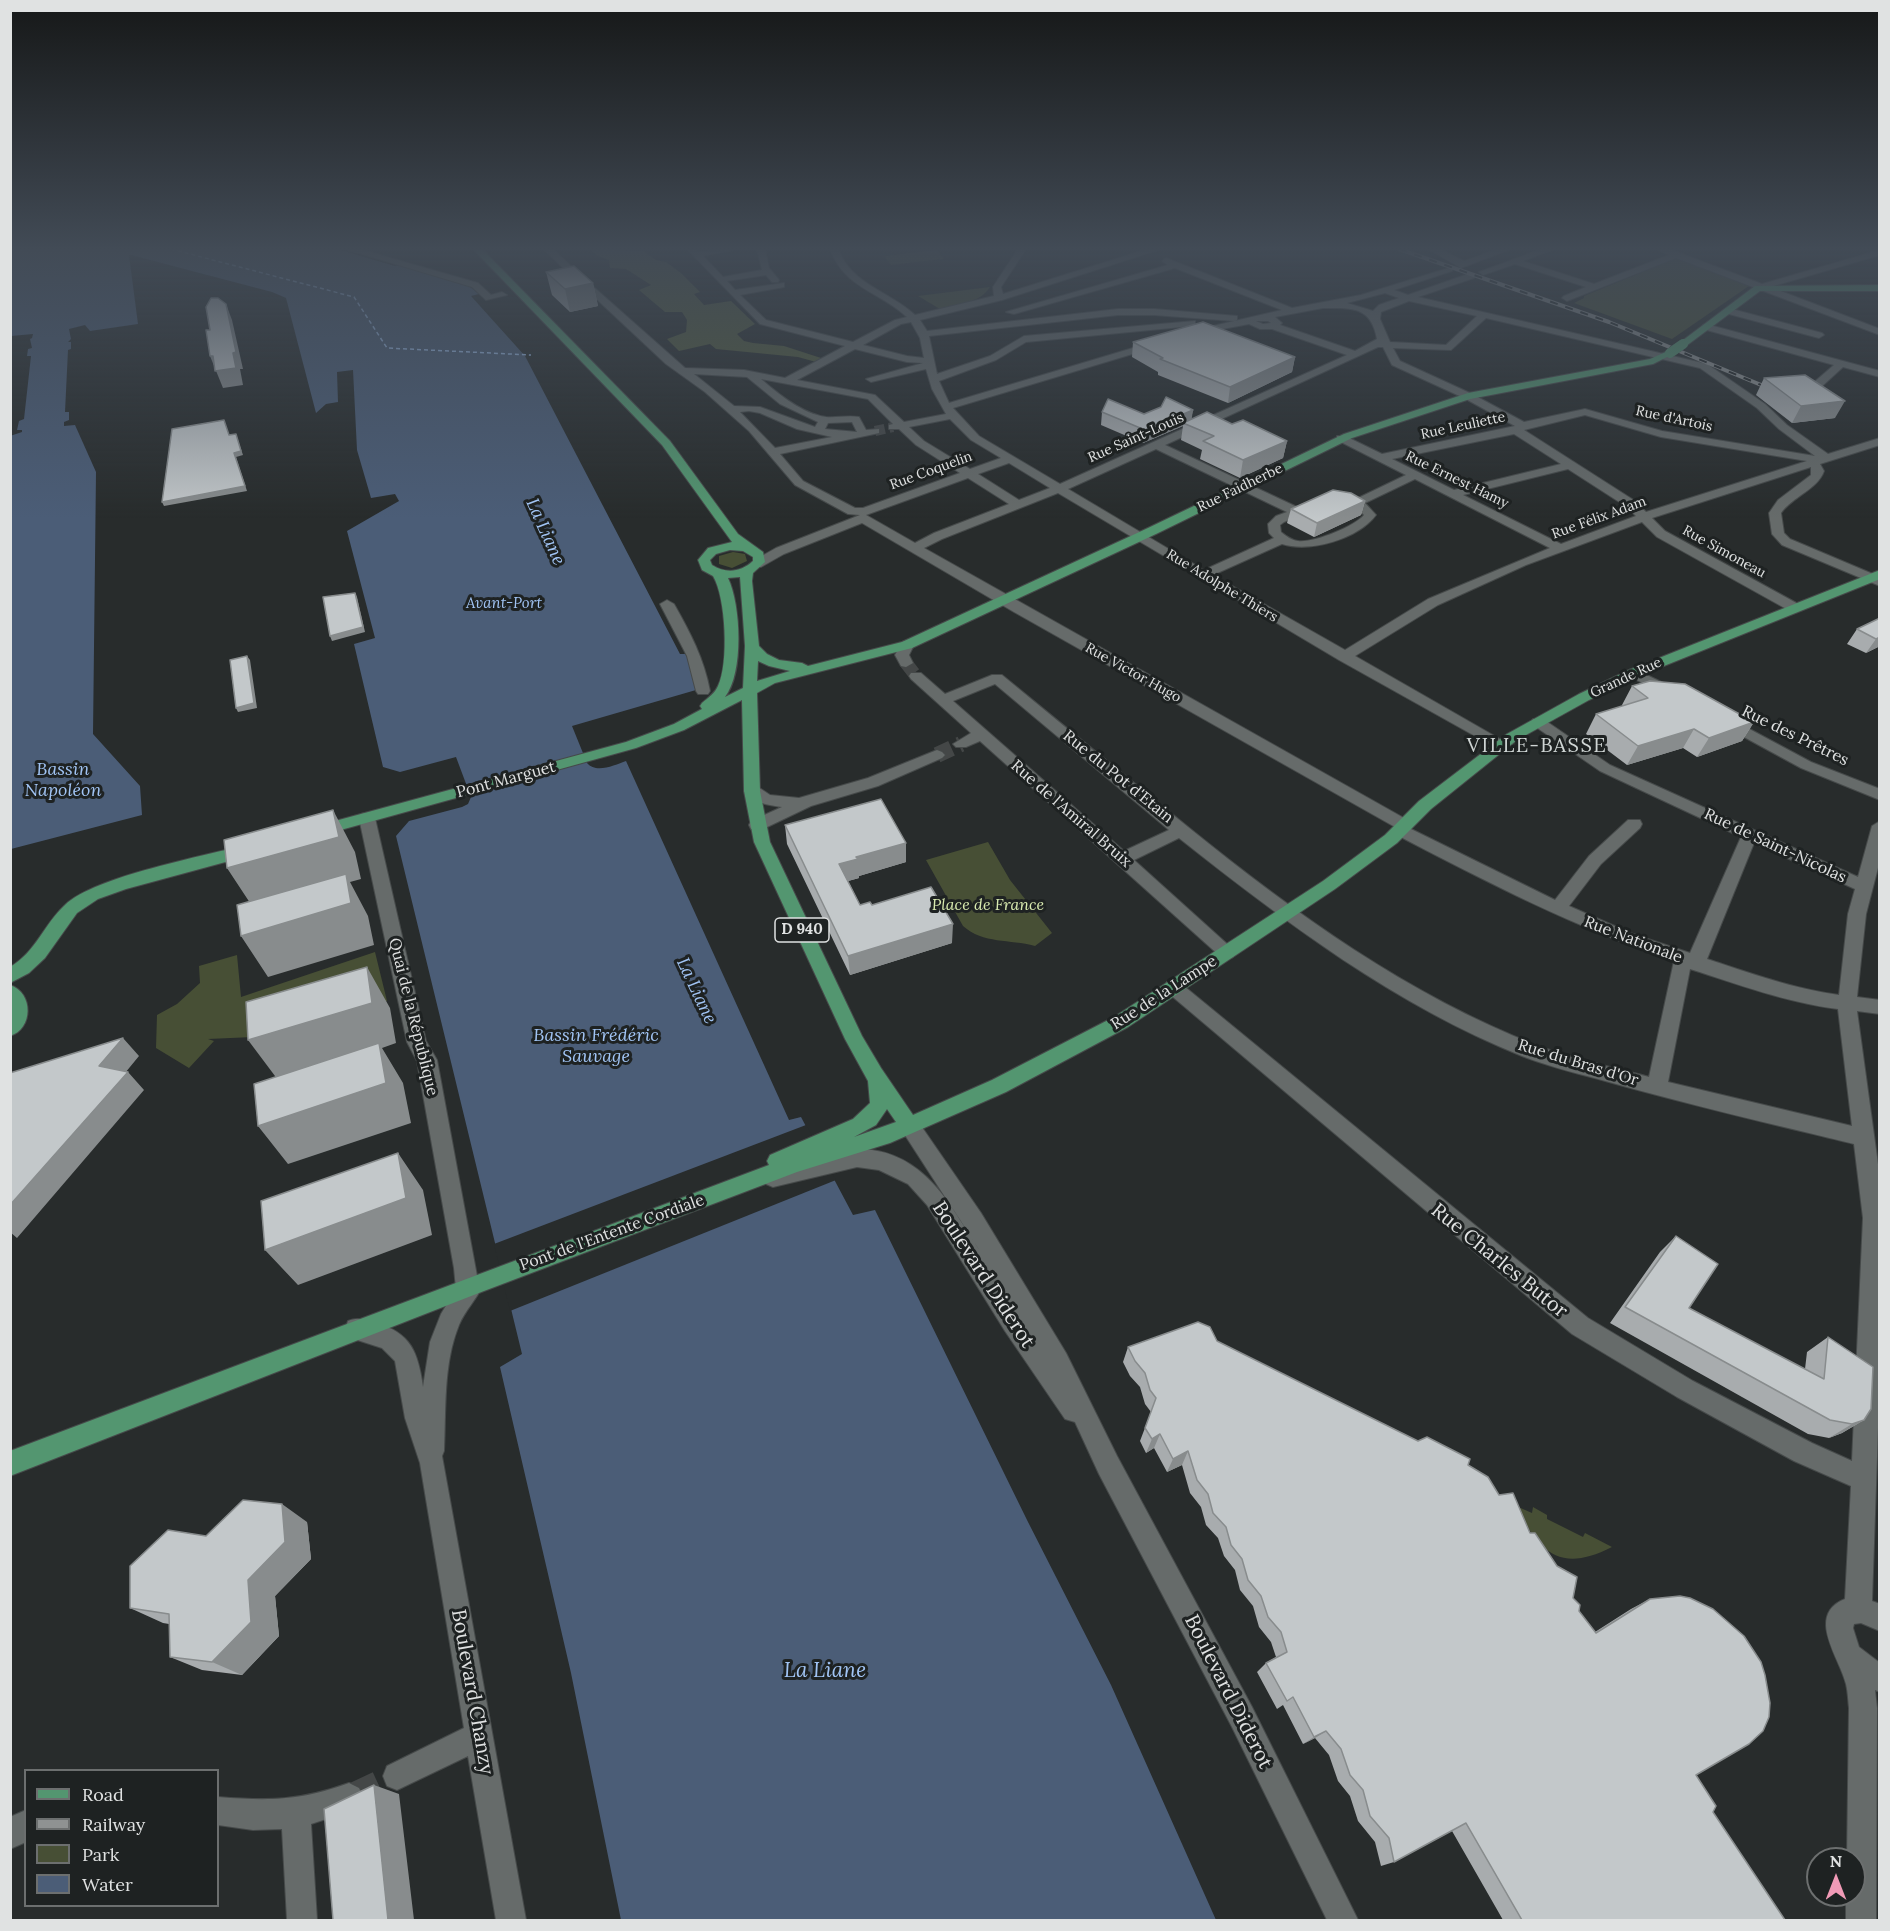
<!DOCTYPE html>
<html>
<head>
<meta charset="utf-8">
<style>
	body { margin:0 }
	#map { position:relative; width:1890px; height:1931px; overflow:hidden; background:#282c2c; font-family:Lora,serif }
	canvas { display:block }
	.frame { position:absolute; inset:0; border:12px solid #e0e2e2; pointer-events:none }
	.legend { position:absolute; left:24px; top:1769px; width:195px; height:138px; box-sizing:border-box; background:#1e2222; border:2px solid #6c6f6f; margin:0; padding:8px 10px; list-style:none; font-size:18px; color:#e0e2e2 }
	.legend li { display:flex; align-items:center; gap:12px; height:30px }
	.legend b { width:30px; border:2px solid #6c6f6f }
	.north { position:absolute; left:1806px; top:1847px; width:60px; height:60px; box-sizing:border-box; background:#1e2222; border:2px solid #6c6f6f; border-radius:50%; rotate:0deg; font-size:16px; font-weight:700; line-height:24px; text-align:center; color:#e0e2e2 }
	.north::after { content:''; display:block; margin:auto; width:21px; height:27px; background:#f09ab6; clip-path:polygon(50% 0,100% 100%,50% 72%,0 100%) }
</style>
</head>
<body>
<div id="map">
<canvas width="1890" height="1931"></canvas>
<div class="frame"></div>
<ul class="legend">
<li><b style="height:8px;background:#539670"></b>Road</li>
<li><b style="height:8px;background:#8f9292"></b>Railway</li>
<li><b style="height:16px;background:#474f35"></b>Park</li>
<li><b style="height:16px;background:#4b5d77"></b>Water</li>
</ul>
<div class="north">N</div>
</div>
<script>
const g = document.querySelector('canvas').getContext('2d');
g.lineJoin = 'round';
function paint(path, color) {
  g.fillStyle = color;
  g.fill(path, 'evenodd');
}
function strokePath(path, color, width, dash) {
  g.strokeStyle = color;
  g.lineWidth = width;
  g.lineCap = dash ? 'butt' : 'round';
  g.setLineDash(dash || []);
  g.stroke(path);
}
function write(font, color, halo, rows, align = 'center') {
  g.font = font + ' Lora,serif';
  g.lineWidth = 6;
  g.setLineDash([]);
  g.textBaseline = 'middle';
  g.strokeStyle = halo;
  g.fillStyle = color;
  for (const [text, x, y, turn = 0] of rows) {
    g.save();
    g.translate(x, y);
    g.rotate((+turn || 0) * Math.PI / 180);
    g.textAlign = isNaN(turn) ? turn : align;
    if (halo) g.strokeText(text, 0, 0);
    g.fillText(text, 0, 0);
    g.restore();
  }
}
const green = new Path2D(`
	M937,250L944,259L891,265L884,256Z
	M1674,259L1682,260L1749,286L1672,339L1574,303L1584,298V296Z
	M990,287C980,303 957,305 940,309L918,296Z
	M733,552L745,554L747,561L732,568L719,564V556Z
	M988,842L1010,880L1052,933L1035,946C1010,939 983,944 963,926L926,860Z
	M375,952L387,1001L276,1036L208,1039L214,1041L189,1068L156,1048L157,1015L177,1004L200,983L199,966L237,955L241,997Z
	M1516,1506L1532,1513L1533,1507L1547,1515V1519L1583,1537L1585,1533L1612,1547C1561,1573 1540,1554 1516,1506Z`);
const forest = new Path2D(`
	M589,249L643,251L656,260L666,262L681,273L700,292L694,294L704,305L731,301L755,324L737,334L744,341L753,343L784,346L821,358L816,362L798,357L716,349L710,344L679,351L667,339L686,332L687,320L682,312H665L639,290L651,285L626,269L610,268L609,260L598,256Z`);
const water = new Path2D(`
	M11,249H337L395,266L400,265L469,286L479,294L471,296L525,356L680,654H687L696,690L572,726L587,763C596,774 615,765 626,761L789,1120L801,1117L853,1215L875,1210L1028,1522L1111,1685L1216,1920H621L571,1673L500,1367L522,1354L396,836L409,821L462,807L468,804L471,797L456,757L400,772L383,767L354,644L375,638L347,531L399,501L395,494L371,498L357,450L353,370L337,372L338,402L326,404L316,413L286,298L272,292L131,255H129L138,324L90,331L85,325L69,329L71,339L68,342H71V349L68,350L65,412H69V420L64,422V426L75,425L96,472L93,734L140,786L142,815L11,849L10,436L22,432V430H17L19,421L24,419L31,356H27L28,349L32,348L30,339L32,338L33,334L11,336Z`);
const pier = new Path2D(`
	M806,1125L836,1180L510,1311L494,1244Z`);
const ferry = new Path2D(`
	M171,249L354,297L387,348L531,355`);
const minorTunnelFar3 = new Path2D(`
	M875,431L893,427`);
const minorTunnelFar2 = new Path2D(`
	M906,663L916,676`);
const minorTunnelFar1 = new Path2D(`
	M937,755L961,744`);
const minorTunnel = new Path2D(`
	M354,1796L397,1776`);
const minor = new Path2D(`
	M345,249H359L478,283L491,295L502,292L507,295L486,300L472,287Z
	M544,249H553L572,267V271H566Z
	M687,249H696L699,252L737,249L703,256L723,277L762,270L757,249H765L769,268L779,280L778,282H772L766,275L727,281L735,290L784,283V287L740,295L766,320L853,342L895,320L907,317C879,291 845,289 830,249H838C852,285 889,291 915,315L994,296L993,287L1018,249H1026L1001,287L1003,294L1148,249H1161L1002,300L920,320L927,331L1118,309H1154L1237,316V320L1234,321L1154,315H1118L929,336L937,374L990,356L1024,336L1195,321V325L1192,326L1026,342L996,360L939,381L949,403L1153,342H1159V346L953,408L979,436L1060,484L1347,355L1272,329H1260L1249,324L1191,335V331L1282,310L1175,268L1014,314L1006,312L1168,265L1162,261L1166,258L1292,308L1361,295L1452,267V271L1394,290L1408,295L1468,274H1474V278L1418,297L1707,364L1765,404L1787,425L1828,454L1880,438V445L1820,464L1824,471C1818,489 1792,497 1781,513L1784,533L1790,539L1880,577V586L1782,545L1772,534L1769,513L1778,500L1811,475V467L1652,518L1665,531L1800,605L1802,608L1800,611H1790L1657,537L1642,522L1526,565L1438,605L1355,656L1505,742L1508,745L1500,750L1339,660L1058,493L942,539L924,548L1411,822L1413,826L1411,829L1555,900L1589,856L1628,820H1640L1642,824L1640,828L1601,864L1569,906L1633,934L1690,953L1741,837L1600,771L1533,725L1531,722L1533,719H1543L1610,765L1858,877L1872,826L1880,821V860L1866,914L1857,997L1880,1000V1014L1857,1011L1880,1179V1370L1872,1601L1880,1604V1631L1861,1623L1854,1624L1853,1628L1859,1647L1880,1663V1692L1875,1690L1877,1708L1876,1920H1846V1895H1854V1859H1847L1849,1708C1848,1700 1848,1692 1846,1684C1840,1658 1805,1615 1845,1599L1851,1486L1794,1461L1677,1397L1572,1334L1167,992L1164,987L1167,982L1173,980L1179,982L1588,1318L1693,1381L1812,1443L1852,1461L1863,1218L1854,1144C1772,1124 1690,1105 1609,1082C1580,1074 1550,1067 1522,1056C1395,1005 1285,922 1179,838L1134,860L1236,952L1233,957L1227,959L1221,957L980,741L966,747H956L953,744L971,733L911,679L909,676L911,673H921L945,694L992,675H1002C1064,726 1126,777 1188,827C1294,913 1408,995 1536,1045C1572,1059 1612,1067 1649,1077L1674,961C1576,928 1487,882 1395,834L1393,830L1395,827L1014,612L862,523L784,554L761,567H753L751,564L753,561L776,548L860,515L848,514L795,485L749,431L705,392L666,364L573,277L580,275L685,368L744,370L785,378L845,346L760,324ZM1385,293L1399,298L1379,305L1373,311L1347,303ZM1409,301L1477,316L1446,345L1390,342L1380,319L1381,312ZM1323,308C1352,308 1371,306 1377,339L1355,351L1280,325L1282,323L1275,317ZM1486,318L1700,368L1757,408L1779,429L1815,456L1662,431L1585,409L1524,422L1472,394L1400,361L1393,348L1451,350ZM1256,321H1268L1271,323L1263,324ZM911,322L920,338L924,358L907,356L863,345L901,324ZM1378,347H1383L1392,365L1464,398L1515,426L1382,454L1345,436H1337V440L1406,475L1356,499L1327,494L1297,507L1165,445ZM855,349L907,362L923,363L866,379L871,382L926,369L932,389L946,414L904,422L875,395L797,380ZM694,374L747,377L780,404L818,422L815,427L760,407L734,406ZM761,379L868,399L893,424L889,425V429H899L916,445L960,473L863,508H855L803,481L780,454L879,433V429L866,430L859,417C848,415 837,418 826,417C803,414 778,394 761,379ZM749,411L760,413L797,429L832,437L775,448L740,412ZM1585,415L1661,437L1807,461L1646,512L1635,501L1524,430ZM950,419L971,440L1001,458L970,469L924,441L909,427ZM852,422L857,432L825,429L828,423ZM1514,434L1561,464L1454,490L1392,459ZM1156,449L1287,512L1276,516L1268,524L1269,533L1274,538L1204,570L1068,489ZM1009,463L1050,488L1019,500L978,474ZM1568,469L1627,507L1636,516L1561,544L1463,495ZM968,478L1009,504L934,533L915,543L866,515ZM1415,479L1550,548L1428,599L1345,650L1213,575L1282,544C1310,553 1358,539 1376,515L1365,503ZM1329,501C1343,502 1355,504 1364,515C1354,527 1313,543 1298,541C1291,540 1286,536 1281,532L1280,525L1284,522ZM995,684L1169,830L1124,851L953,701ZM1754,843L1855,889L1848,914L1839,995C1794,989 1750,973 1707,959ZM1690,969C1737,984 1788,1003 1838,1009L1852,1126L1668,1082Z
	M1428,249H1439L1464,261L1499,249H1511L1461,268Z
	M1542,249H1554L1523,261L1594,284L1669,255L1657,249H1669L1762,284L1880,250V255L1770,287L1880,329V335L1676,258L1567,301L1562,298L1564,296L1586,287L1515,264L1483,275L1479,272Z
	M1728,308L1822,333L1824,335L1819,338L1725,313V309Z
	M1706,324L1880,371V377L1843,367L1820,388H1812V384L1834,365L1703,329V325Z
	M667,600L674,604C690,632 704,659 710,691L708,694H698L696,691L687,656L660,604Z
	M907,641L914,645L909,655L913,663L906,667L901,666L895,655L902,642Z
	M1634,669L1676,689L1678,692L1671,696L1666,695L1629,676L1627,673L1629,670Z
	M1727,717L1811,762L1880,789V800L1801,768L1722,725L1720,722L1722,719Z
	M937,750L942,752L945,755L942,758L878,786L811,806L763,829H751L749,825L751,821L782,807C767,805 754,803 744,791L746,787H758L770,795L799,798L868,778Z
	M367,813L373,814L375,818L426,1041L437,1060L477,1276L480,1278L483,1285C477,1299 465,1310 459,1325C443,1364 446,1410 444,1451L442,1456L526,1920H496L468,1756L397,1790L387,1786L383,1776L387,1766L464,1728L420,1463L405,1418L395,1361L382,1348L348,1337L345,1329L348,1321C358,1317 365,1320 376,1323C411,1333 418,1352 423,1387L430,1342L441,1314L456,1289L454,1268L417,1061L407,1042L359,818L361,814Z
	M910,1117L917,1120L981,1213L1066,1353L1117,1456L1252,1707L1358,1920H1327L1232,1727L1099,1474L1075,1422L1065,1419L1005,1331L927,1205L908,1184L879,1170L857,1167L773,1187L766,1184L763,1178L766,1172L773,1169C795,1164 839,1149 859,1149C923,1150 950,1204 980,1251L903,1132L900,1126L903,1120Z
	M349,1783L359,1788L364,1798L359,1808L311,1824L317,1920H287L282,1829L253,1830L218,1825V1797C270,1801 299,1801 349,1783Z
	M26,1810V1842L10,1849V1817Z`);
const major = new Path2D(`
	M473,249H482L670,441L738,534L763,552L765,562L753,573L752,581L759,646L767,654L779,660L802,663L808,666L902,642L1148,528L1344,434L1468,393L1650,359L1670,350L1675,353L1653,364L1470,399L1352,438L1156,534L912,648L775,683L757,693L760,791L770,842L862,1036L881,1068L913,1115L992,1080L1114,1017L1323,881L1385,835L1419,801L1507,734L1579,694L1629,670L1880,570V579L1639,676L1589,700L1517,740L1431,809L1397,843L1335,889L1128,1027L1006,1092L890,1143L797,1172L484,1291L10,1476V1451L769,1165L767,1161L770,1155L853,1119L870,1103L868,1081L845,1039L754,842L744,791L742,700L684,730L636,748L319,836L313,835L311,831L313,827L626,742L674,724L702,709L700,706L702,703C708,698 715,693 718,686C729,663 726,598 713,576L702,570L698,560L708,548L732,542L662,445ZM730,550L743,551L753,557V561C741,572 726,574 712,565L710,560L716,554ZM740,577L745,646L743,688L725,697C744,673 741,605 728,578ZM758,661L769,666L790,671L757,681ZM887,1109L896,1122L854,1137L876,1125Z
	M1880,285V291H1760L1686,346L1678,344L1755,286Z
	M249,844L255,846L257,850L255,854L126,889L98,899L77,913L45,958L29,973L10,983V967C36,952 44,924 65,905C95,876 206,856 249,844Z
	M10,985C34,993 33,1029 10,1036Z`);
const rail = new Path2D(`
	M1399,249L1609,322L1766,387`);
const majorBridge = new Path2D(`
	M1670,353L1683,344`);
const wall = new Path2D(`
	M546,272L593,283L598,306L570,312L552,295Z
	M1133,342L1295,357L1292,372L1228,403L1158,375V372L1132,357Z
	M1764,378L1835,418L1792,423L1756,395Z
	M1193,410L1191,419L1232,424L1287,441L1283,458L1240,478L1200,459L1202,450L1181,440L1183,426L1143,443L1101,425L1102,412L1144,414Z
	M1365,501L1361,515L1314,537L1287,523L1291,509Z
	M1880,618V646L1866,653L1847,644L1857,629Z
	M1632,686L1754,722L1742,741L1697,757L1683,748L1627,765L1586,734L1596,714L1623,706L1622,705Z
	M785,825L906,843V862L859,876V878L848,881L860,905H872L952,943L850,975L787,844Z
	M1676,1236L1689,1308L1805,1369L1807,1352L1828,1337L1864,1420L1842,1433L1829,1438L1808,1434L1610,1323L1660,1252Z
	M1217,1341L1418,1441L1468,1465L1499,1495L1530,1533L1573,1598L1579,1611L1595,1632L1631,1609L1650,1599L1696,1775L1713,1812L1785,1920H1503L1452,1831L1394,1862L1381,1866L1375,1842L1358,1821L1350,1796L1338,1781L1329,1755L1315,1738L1303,1744L1283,1705L1277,1709L1257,1672L1266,1663L1276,1657L1271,1642L1259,1627L1253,1606L1240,1590L1235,1570L1224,1556L1218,1538L1206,1525L1201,1507L1190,1493L1182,1465L1167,1472L1154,1448L1146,1453L1140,1441L1151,1412L1145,1404L1140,1387L1130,1376L1123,1362L1128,1347Z
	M307,1522L311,1559L275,1596L279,1636L242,1675L202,1670L170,1657L169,1624L163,1623L130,1608L206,1536Z`);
const shadedWall = new Path2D(`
	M593,283L598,306L570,312L565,289Z
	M226,304L232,320L243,369H240L243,385L223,388L210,356L233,353Z
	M1295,357L1292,372L1228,403L1230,387Z
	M1845,401L1835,418L1792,423L1801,406Z
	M1193,410L1191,423H1183V426L1143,443L1145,430Z
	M236,434L243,455L236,457L247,491L164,506L162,502L234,453Z
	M1287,441L1283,458L1240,478L1243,460Z
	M1365,501L1361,515L1314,537L1317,523Z
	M355,593L357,597L365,632L332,641L330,636Z
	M1880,637V646L1866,653L1876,639Z
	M247,656L250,660L257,708L238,712L236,708Z
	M1754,722L1742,741L1697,757L1709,738Z
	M1694,729L1683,748L1627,765L1638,746Z
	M333,810L355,852L361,879L350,882L368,916L374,945L268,977L241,936L254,909L227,868Z
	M906,843V862L859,876V878L841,883L839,864L856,857Z
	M953,924L952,943L850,975L848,956Z
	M367,967L390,1008L396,1043L382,1048L403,1083L411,1123L288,1164L258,1126L278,1080L248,1040Z
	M123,1038L139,1056L116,1084L99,1066Z
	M128,1072L144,1090L17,1238L10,1232V1205Z
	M398,1153L423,1190L432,1235L298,1285L265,1250Z
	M1864,1420L1842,1433L1829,1438L1852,1424Z
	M1160,1434L1154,1448L1146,1453L1152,1439Z
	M1188,1451L1182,1465L1167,1472L1173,1459Z
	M282,1504L307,1522L311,1559L275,1596L279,1636L242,1675L212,1662Z
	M1326,1731L1315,1738L1303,1744L1314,1737Z
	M374,1785L399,1794L414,1920H388Z`);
const building = new Path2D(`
	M574,266L593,283L565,289L546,272Z
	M211,298H218L226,304L236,352L233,353L236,368L215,371L213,356H210L206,330H210L206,307Z
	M1203,322L1295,357L1230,387L1160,359L1163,358L1133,342Z
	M1805,375L1845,401L1801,406L1764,378Z
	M1166,397L1193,410L1145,430L1102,412L1108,399L1144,414L1161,407Z
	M1207,412L1232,424L1243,420L1287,441L1243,460L1203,441L1214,436L1183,423Z
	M224,420L229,435L236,434L241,451L234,453L245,486L162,502L172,429Z
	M1333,490L1351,493L1365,501L1317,523L1291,509Z
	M355,593L363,627L330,636L323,597Z
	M1880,618V637L1876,639L1857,629Z
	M247,656L254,703L236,708L230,660Z
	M1650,681L1685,684L1754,722L1709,738L1694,729L1638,746L1596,714L1648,698L1632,686Z
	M881,799L906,843L856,857L858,859L839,864L860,905L870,902L872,905L931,887L953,924L848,956L785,825Z
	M333,810L339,837L227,868L224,840Z
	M346,874L351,903L241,936L237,905Z
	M367,967L372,1003L248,1040L246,1002Z
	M123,1038L99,1066L128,1072L10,1205V1073Z
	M379,1043L386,1083L258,1126L254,1084Z
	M398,1153L406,1198L265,1250L261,1201Z
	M1676,1236L1718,1264L1689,1308L1824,1379L1828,1337L1873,1367L1871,1409L1864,1420L1852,1424L1830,1420L1625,1307Z
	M1198,1322L1210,1327L1217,1341L1418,1441L1427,1437L1470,1459L1468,1465L1488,1477L1499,1495L1513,1493L1530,1533H1535L1557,1566L1577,1577L1573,1598L1580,1605L1579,1611L1596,1633L1650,1599L1680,1596L1690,1598L1713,1609L1744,1636L1761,1662L1765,1675L1770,1703L1769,1717L1763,1731L1749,1744L1696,1775L1716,1806L1713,1812L1785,1920H1522L1466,1823L1394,1862L1389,1838L1370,1816L1363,1790L1350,1775L1341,1749L1326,1731L1314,1737L1293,1697L1287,1701L1266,1663L1287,1652L1281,1632L1268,1617L1261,1596L1248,1580L1242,1559L1231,1545L1226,1527L1213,1513L1208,1494L1197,1480L1188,1451L1173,1459L1160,1434L1152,1439L1145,1428L1156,1398L1150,1390L1145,1373L1135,1361L1128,1347Z
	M243,1500L282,1504L285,1542L248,1580L251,1622L212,1662L170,1657L169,1614L130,1608V1566L168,1530L206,1536Z
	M374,1785L388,1920H333L324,1809Z`);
const farStreetnames = [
	["Rue d'Artois",1674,419,12],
	["Rue Leuliette",1463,426,-12],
	["Rue Saint-Louis",1136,438,-24],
	["Rue Coquelin",931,471,-20],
	["Rue Ernest Hamy",1457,480,26],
	["Rue Faidherbe",1240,488,-26],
	["Rue Félix Adam",1599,518,-20],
	["Rue Simoneau",1724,552,29],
	["Rue Adolphe Thiers",1222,586,31],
	["Rue Victor Hugo",1133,673,29],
	["Grande Rue",1626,678,-25]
];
const farWaternames = [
	["Avant-Port",504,604]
];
const shields = [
	[802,930,54]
];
const shieldNames = [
	["D 940",802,930]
];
const streetNames = [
	["Rue des Prêtres",1795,736,26],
	["Rue du Pot d'Etain",1118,777,39],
	["Pont Marguet",506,780,-15],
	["Rue de l'Amiral Bruix",1071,814,41],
	["Rue de Saint-Nicolas",1775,846,25],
	["Rue Nationale",1633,940,21],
	["Rue de la Lampe",1164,993,-33],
	["Quai de la République",413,1017,76],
	["Rue du Bras d'Or",1578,1063,17],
	["Pont de l'Entente Cordiale",612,1233,-20]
];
const parkNames = [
	["Place de France",988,905]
];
const waterNames = [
	["La Liane",545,532,66],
	["Bassin",63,770],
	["Napoléon",63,791],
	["La Liane",696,991,65],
	["Bassin Frédéric",596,1036],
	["Sauvage",596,1057]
];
const quarterNames = [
	["VILLE-BASSE",1537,746]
];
const nearStreetnames = [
	["Rue Charles Butor",1499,1261,39],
	["Boulevard Diderot",983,1275,57],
	["Boulevard Chanzy",472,1692,80],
	["Boulevard Diderot",1228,1692,63]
];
const nearWaternames = [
	["La Liane",825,1671]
];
paint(green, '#474f35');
paint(forest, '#525b3c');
paint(water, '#4b5d77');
paint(pier, '#282c2c');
strokePath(ferry, '#a1c4f4', 1.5, [4, 3]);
strokePath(minorTunnelFar3, '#444747', 10, [10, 4.5]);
strokePath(minorTunnelFar2, '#444747', 13, [13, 6]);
strokePath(minorTunnelFar1, '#444747', 16, [16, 8]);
strokePath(minorTunnel, '#444747', 27, [27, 14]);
strokePath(minor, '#464a4a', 2);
strokePath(major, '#464a4a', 2);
paint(minor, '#666b6a');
paint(major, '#539670');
strokePath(rail, '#8f9292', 4);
strokePath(rail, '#1e2222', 2, [8]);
strokePath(majorBridge, '#464a4a', 10, []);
strokePath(majorBridge, '#539670', 10);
paint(wall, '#a8acae');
paint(shadedWall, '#888c8d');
paint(building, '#c3c8ca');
strokePath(building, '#888c8d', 1.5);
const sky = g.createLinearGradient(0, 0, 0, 519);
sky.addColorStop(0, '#161818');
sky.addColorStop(0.48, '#424b56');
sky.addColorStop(1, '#424b5600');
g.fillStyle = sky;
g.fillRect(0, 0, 1890, 519);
write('14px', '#e0e2e2', '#1e2222', farStreetnames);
write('italic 15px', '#a1c4f4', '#1e2222', farWaternames);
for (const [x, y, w] of shields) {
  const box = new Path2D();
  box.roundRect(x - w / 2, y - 12, w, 24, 4.5);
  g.fillStyle = '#1e2222';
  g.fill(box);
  strokePath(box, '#e0e2e2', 1.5);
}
write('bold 15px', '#e0e2e2', null, shieldNames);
write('16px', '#e0e2e2', '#1e2222', streetNames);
write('italic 16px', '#d9ebb0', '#1e2222', parkNames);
write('italic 18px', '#a1c4f4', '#1e2222', waterNames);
g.letterSpacing = '1.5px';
write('20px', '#cfd5d4', '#1e2222', quarterNames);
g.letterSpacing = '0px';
write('20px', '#e0e2e2', '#1e2222', nearStreetnames);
write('italic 21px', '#a1c4f4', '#1e2222', nearWaternames);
</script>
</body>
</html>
